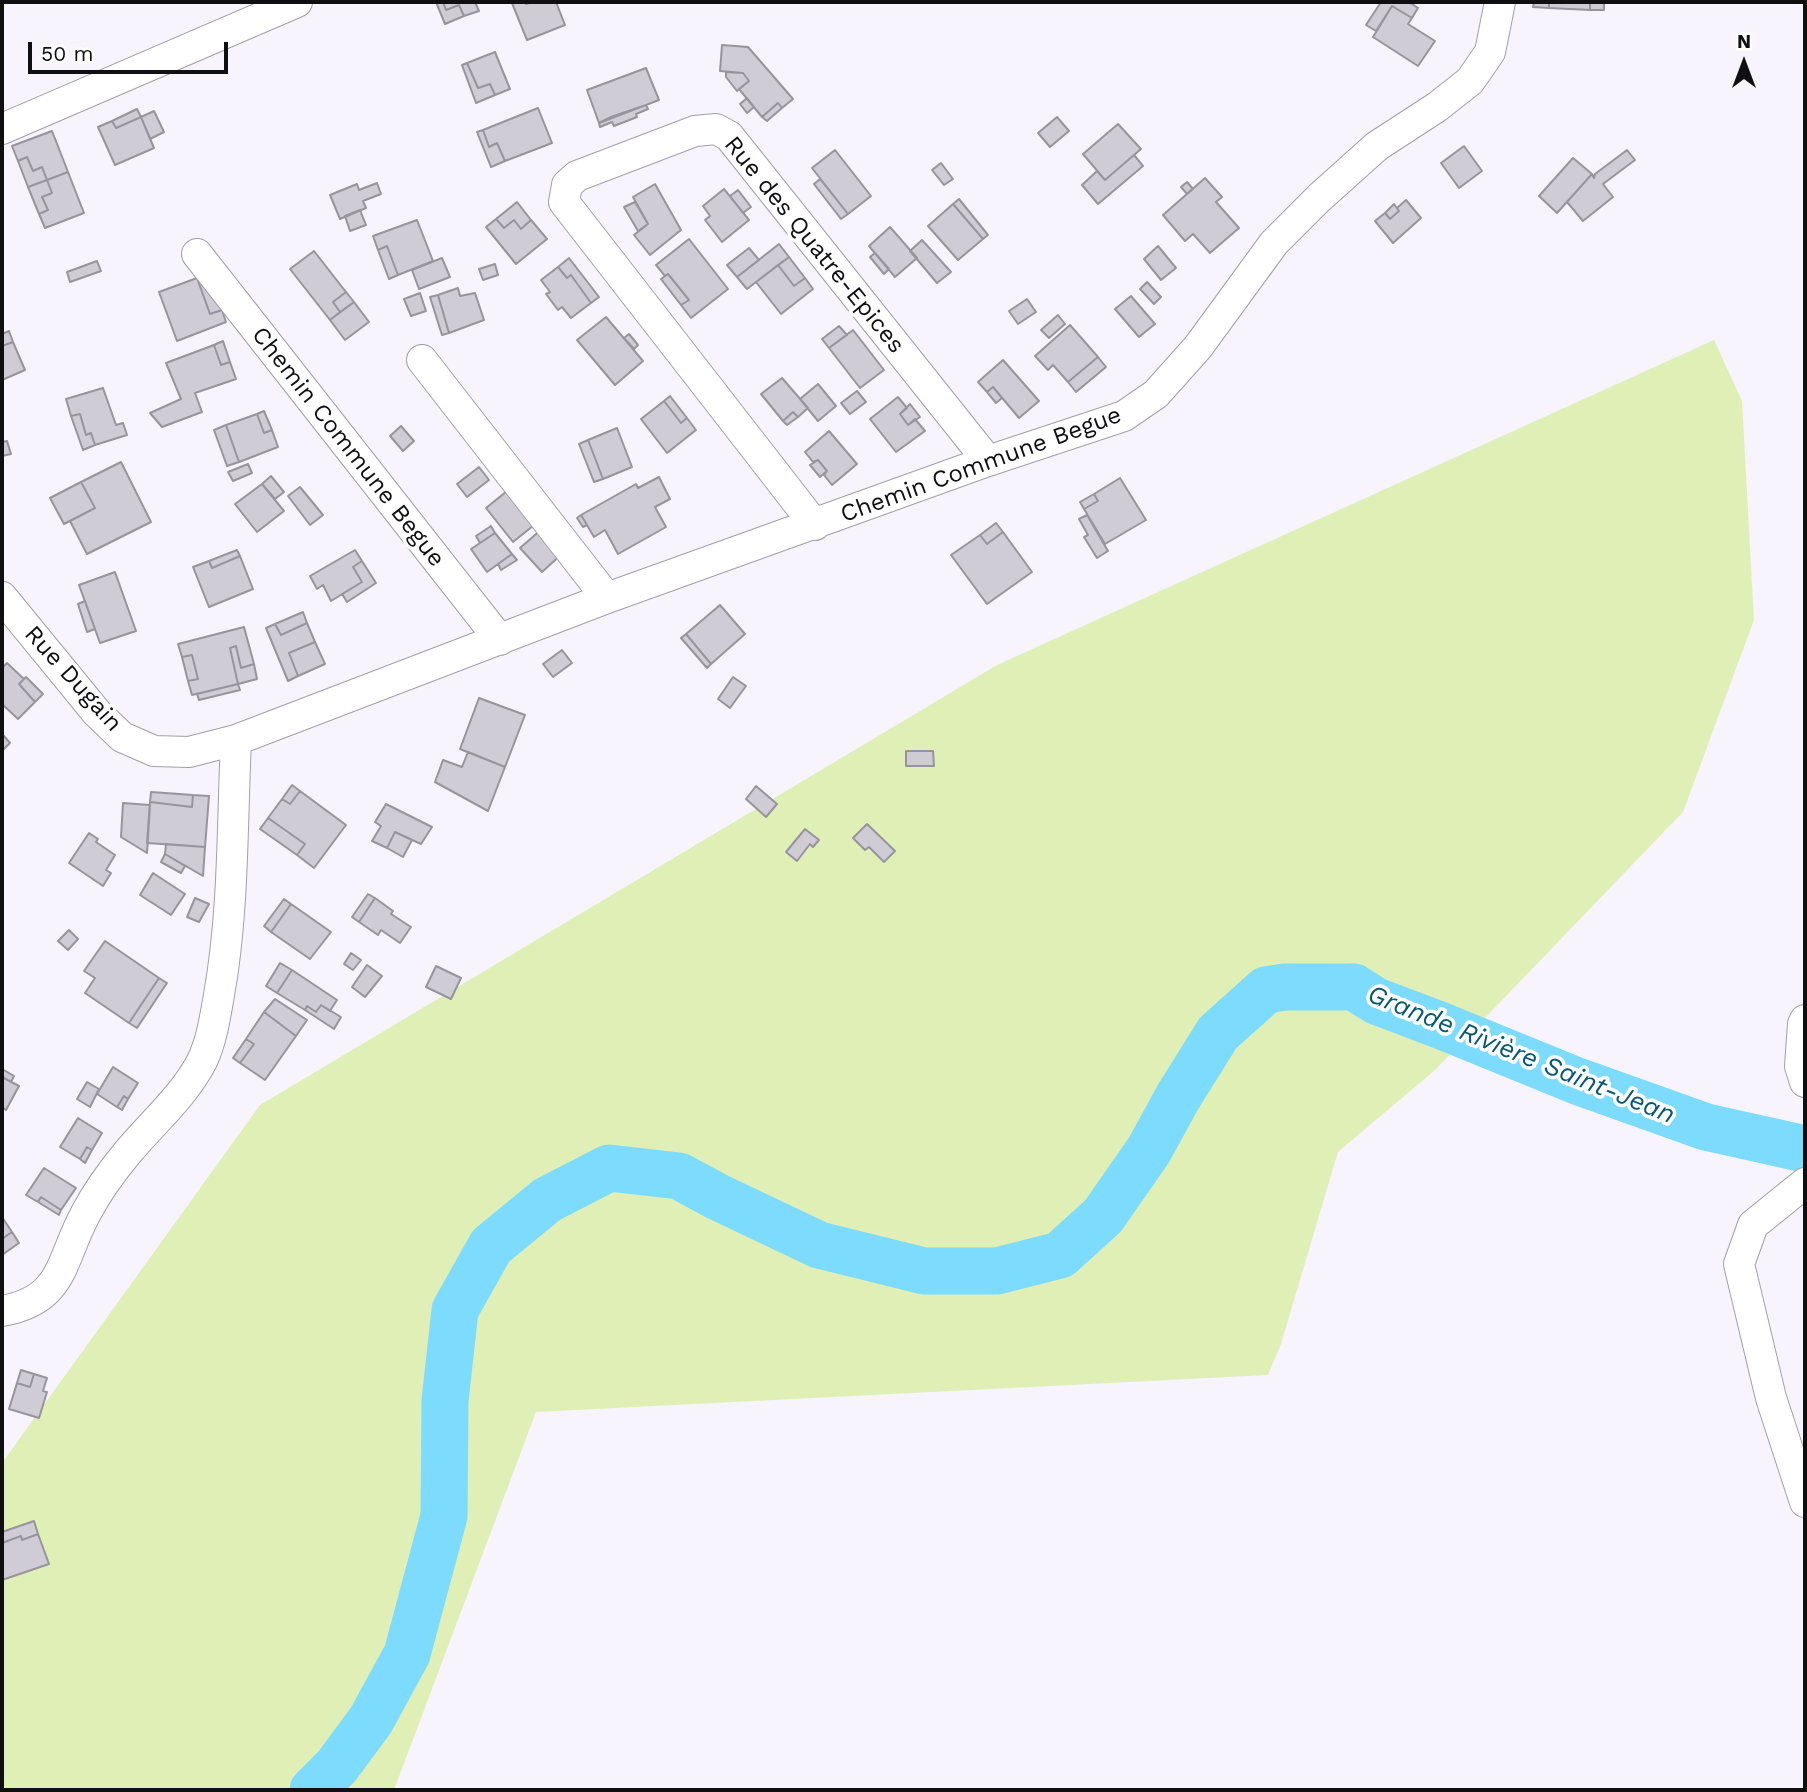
<!DOCTYPE html>
<html>
<head>
<meta charset="utf-8">
<style>
	body { margin:0 }
	#map { position:relative; width:1807px; height:1792px; overflow:hidden; background:#f7f4fe; font-family:"Work Sans",sans-serif }
	canvas { display:block }
	.frame { position:absolute; inset:0; border:4px solid #0f0e11; pointer-events:none }
	.north { position:absolute; left:1709px; top:28px; width:70px; height:70px; -webkit-text-stroke:5px #fff; paint-order:stroke; rotate:0deg; font-size:19px; font-weight:700; line-height:28px; text-align:center; color:#0f0e11 }
	.north::after { content:''; display:block; margin:auto; width:24px; height:32px; background:#0f0e11; clip-path:polygon(50% 0,100% 100%,50% 72%,0 100%) }
	.scale { position:absolute; left:28px; top:42px; width:200px; height:32px; box-sizing:border-box; border:4px solid #0f0e11; border-top:0; padding-left:9px; font-size:21px; line-height:24px; white-space:nowrap; color:#0f0e11; -webkit-text-stroke:5px #fff; paint-order:stroke }
</style>
</head>
<body>
<div id="map">
<canvas width="1807" height="1792"></canvas>
<div class="frame"></div>
<div class="north">N</div>
<div class="scale">50 m</div>
</div>
<script>
const g = document.querySelector('canvas').getContext('2d');
g.lineJoin = 'round';
function paint(path, color) {
  g.fillStyle = color;
  g.fill(path, 'evenodd');
}
function strokePath(path, color, width, dash) {
  g.strokeStyle = color;
  g.lineWidth = width;
  g.lineCap = dash ? 'butt' : 'round';
  g.setLineDash(dash || []);
  g.stroke(path);
}
function write(font, color, halo, rows, align = 'center') {
  g.font = font + ' "Work Sans",sans-serif';
  g.lineWidth = 7;
  g.setLineDash([]);
  g.textBaseline = 'middle';
  g.strokeStyle = halo;
  g.fillStyle = color;
  for (const [text, x, y, turn = 0] of rows) {
    g.save();
    g.translate(x, y);
    g.rotate((+turn || 0) * Math.PI / 180);
    g.textAlign = isNaN(turn) ? turn : align;
    if (halo) g.strokeText(text, 0, 0);
    g.fillText(text, 0, 0);
    g.restore();
  }
}
const green = new Path2D(`
	M1714,340L1742,401L1754,620L1683,812L1434,1071L1338,1152L1281,1344L1268,1375L536,1412L394,1790H2V1463L260,1105L997,665Z`);
const river = new Path2D(`
	M313,1790L337,1766L371,1720L407,1654L444,1516L445,1401L455,1310L491,1246L547,1200L609,1168L679,1176L718,1197L819,1245L924,1271H997L1060,1255L1103,1216L1149,1150L1178,1097L1218,1033L1266,990L1285,987H1354L1376,1001L1442,1026L1577,1081L1706,1127L1805,1149`);
const building = new Path2D(`
	M436,2H443L446,10L459,5L464,16L445,24Z
	M443,2H475L479,11L464,16L459,5L446,10Z
	M516,2H526V4L532,2H556L565,25L527,40L512,3Z
	M1381,2H1409L1418,8L1412,18L1392,6L1376,31L1366,25Z
	M1534,2H1549V8L1533,7Z
	M1549,2H1590V10L1549,8Z
	M1590,2H1604V10H1590Z
	M1392,6L1412,18L1408,24L1435,41L1418,66L1373,37Z
	M722,45L748,47L793,99L782,108L778,103L762,117L739,89L749,81L743,73L720,71Z
	M495,52L510,89L495,95L490,84L478,88L467,63Z
	M467,63L478,88L490,84L495,95L476,103L462,65Z
	M646,68L659,100L599,123L587,90Z
	M726,72L743,73L749,81L737,91L726,77Z
	M747,98L754,107L747,113L740,104Z
	M778,103L782,108L767,121L762,117Z
	M646,105L648,109L636,114L637,117L614,126L612,122L600,127L599,123L611,117Z
	M538,108L552,143L505,161L497,143L489,147L483,130Z
	M137,109L141,117L116,128L112,121Z
	M154,111L164,132L150,139L141,117Z
	M141,117L154,148L115,165L98,127L112,121L116,128Z
	M1057,117L1069,131L1050,147L1038,133Z
	M1118,124L1141,149L1105,180L1083,154Z
	M483,130L489,147L497,143L505,161L491,167L477,132Z
	M52,131L68,172L47,180L42,167L33,171L27,157L18,161L12,146Z
	M1464,146L1482,171L1459,188L1441,163Z
	M835,150L871,196L848,214L812,168Z
	M1627,150L1635,160L1603,184L1613,197L1583,221L1567,202L1592,174L1594,178L1595,174Z
	M1134,155L1143,166L1098,204L1082,185L1097,171L1105,180Z
	M27,157L33,171L42,167L47,180L28,187L18,161Z
	M1573,158L1592,174L1557,213L1539,196Z
	M941,163L953,179L944,185L932,170Z
	M68,172L84,213L45,228L39,214L48,210L42,197L52,193L47,180Z
	M1205,178L1222,197L1216,202L1239,228L1210,253L1193,234L1185,241L1163,215Z
	M820,179L848,214L841,219L814,184Z
	M47,180L52,193L42,197L48,210L39,214L28,187Z
	M1187,182L1193,189L1187,194L1181,187Z
	M377,183L381,194L363,201L366,208L340,219L330,195L357,184L359,190Z
	M655,184L681,230L650,255L634,235L648,224L633,197Z
	M724,189L749,220L722,242L705,220L710,216L703,206Z
	M738,190L751,207L743,213L730,196Z
	M959,199L988,235L983,239L953,204Z
	M1406,200L1421,218L1393,243L1375,221L1385,213L1390,219L1399,211L1397,208Z
	M517,202L531,220L521,229L514,220L504,228L496,219Z
	M635,202L648,224L638,231L624,207Z
	M953,204L983,239L958,260L928,226Z
	M1394,204L1399,211L1390,219L1385,213Z
	M360,210L366,225L350,231L345,216Z
	M496,219L504,228L514,220L521,229L531,220L547,239L516,264L486,227Z
	M417,220L433,261L398,275L387,246L378,250L373,236Z
	M890,227L917,258L895,277L869,246Z
	M689,239L728,289L691,318L681,305L689,300L668,274L665,276L656,265Z
	M922,240L951,272L937,283L910,251Z
	M779,244L789,257L747,289L737,277Z
	M387,246L398,275L389,279L378,250Z
	M1158,246L1176,268L1161,280L1144,259Z
	M749,248L759,260L737,277L727,265Z
	M314,251L346,292L333,302L340,312L330,320L290,269Z
	M875,253L889,269L884,274L870,257Z
	M789,257L805,278L794,286L778,265Z
	M442,258L450,277L419,289L412,270Z
	M569,258L599,297L591,303L571,275L567,278L558,267Z
	M97,261L101,271L70,282L67,272Z
	M495,264L498,275L483,280L479,269Z
	M778,265L794,286L805,278L813,289L781,314L756,282Z
	M558,267L567,278L571,275L591,303L571,318L562,307L558,310L546,294L550,292L541,280Z
	M209,273L222,310L210,314L197,278Z
	M668,274L689,300L681,305L661,279Z
	M197,278L210,314L222,310L226,322L177,341L159,292Z
	M1147,282L1161,297L1154,304L1140,289Z
	M458,288L460,296L475,293L484,320L449,333L438,295Z
	M346,292L354,302L340,312L333,302Z
	M420,293L426,311L411,316L404,299Z
	M438,295L449,333L442,335L430,297Z
	M1131,296L1155,324L1139,337L1115,309Z
	M1027,299L1036,312L1018,324L1009,311Z
	M354,302L369,322L345,340L330,320Z
	M1058,315L1065,324L1049,338L1041,330Z
	M606,317L643,361L615,385L577,340Z
	M1070,325L1098,357L1068,382L1053,365L1048,370L1035,356Z
	M839,326L847,335L829,348L822,339Z
	M853,330L884,370L860,388L829,348Z
	M9,331L13,342L2,346V334Z
	M629,334L638,345L634,349L624,338Z
	M223,341L230,362L221,365L214,345Z
	M13,342L25,370L2,380V346Z
	M214,345L221,365L230,362L236,379L195,393L202,412L162,427L150,413L181,399L166,363Z
	M1098,357L1106,367L1076,392L1068,382Z
	M1003,360L1039,401L1019,418L993,387L987,392L978,382Z
	M782,378L808,408L798,417L793,412L783,421L761,394Z
	M818,384L836,406L818,421L800,399Z
	M993,387L1002,398L996,403L987,392Z
	M103,388L116,425L123,423L127,435L95,445L91,433L86,435L80,414L71,416L66,399Z
	M857,391L866,402L850,414L841,403Z
	M670,396L687,418L681,423L664,401Z
	M898,397L907,408L900,414L908,425L915,419L925,431L896,452L870,419Z
	M664,401L681,423L687,418L696,430L667,453L641,419Z
	M910,404L920,417L908,425L900,414Z
	M264,411L272,430L264,433L257,414Z
	M793,412L798,417L787,425L783,421Z
	M80,414L86,435L91,433L95,445L83,450L71,416Z
	M257,414L264,433L272,430L278,447L239,462L226,425Z
	M226,425L239,462L227,466L214,430Z
	M401,426L414,441L403,451L390,436Z
	M617,428L632,467L603,479L588,440Z
	M829,431L857,464L832,485L824,475L827,471L818,460L813,462L805,452Z
	M588,440L603,479L594,482L579,444Z
	M7,441L11,454L2,456V442Z
	M818,460L827,471L820,477L810,465Z
	M121,462L151,522L87,554L70,521L95,508L81,482Z
	M248,464L252,473L233,481L228,472Z
	M479,467L489,480L467,497L457,484Z
	M271,476L284,492L275,499L262,484Z
	M659,477L670,499L655,507L666,527L618,554L605,530L594,537L581,515L636,484L638,488Z
	M1120,478L1146,520L1105,544L1084,509L1098,501L1094,494Z
	M81,482L95,508L64,524L50,498Z
	M262,484L284,511L257,532L235,504Z
	M300,487L323,515L310,525L288,496Z
	M512,487L539,521L513,542L486,508Z
	M1094,494L1098,501L1084,509L1080,502Z
	M581,515L587,525L583,527L577,518Z
	M1087,515L1108,551L1097,558L1084,537L1088,535L1079,519Z
	M996,523L1003,532L987,544L980,535Z
	M491,526L495,533L480,543L476,536Z
	M543,528L564,552L542,572L520,548Z
	M1003,532L1032,572L987,604L951,555L980,535L987,544Z
	M495,533L512,554L487,572L471,549Z
	M237,550L240,556L212,568L209,561Z
	M355,550L362,561L353,567L362,582L331,601L323,585L317,589L310,576Z
	M512,554L517,560L501,570L498,564Z
	M240,556L253,589L209,607L193,567L209,561L212,568Z
	M362,561L376,583L347,602L342,594L362,582L353,567Z
	M115,572L136,631L100,643L79,585Z
	M85,601L95,629L87,632L78,604Z
	M720,605L745,634L711,664L686,634Z
	M303,612L307,623L281,635L275,624Z
	M307,623L315,642L289,653L298,676L288,681L266,628L275,624L281,635Z
	M244,627L254,664L241,668L236,646L230,648L238,684L192,695L188,681L198,679L192,655L182,657L178,644Z
	M686,634L711,664L707,668L681,638Z
	M315,642L325,664L298,676L289,653Z
	M236,646L241,668L254,664L257,679L238,684L230,648Z
	M562,650L572,663L553,677L543,664Z
	M192,655L198,679L188,681L182,657Z
	M7,663L24,679L19,684L35,702L18,719L2,704V668Z
	M26,677L43,694L35,702L19,684Z
	M733,677L746,686L730,708L718,699Z
	M238,684L240,690L199,700L197,694Z
	M479,698L525,715L505,767L460,749Z
	M4,736L10,743L2,751V739Z
	M906,751H933L934,766H906Z
	M468,752L505,767L488,811L435,782L443,760L462,767Z
	M292,785L300,791L290,804L282,799Z
	M756,786L777,804L766,817L746,799Z
	M300,791L346,825L314,868L297,855L305,844L268,818L282,799L290,804Z
	M151,792L193,795L192,807L150,802Z
	M193,795L209,796L205,847L147,843L150,802L192,807Z
	M123,803L150,805L147,853L121,837Z
	M386,804L432,827L421,844L395,832L387,848L372,841L381,826L375,822Z
	M268,818L305,844L297,855L260,829Z
	M867,824L895,851L884,862L869,847L865,850L853,838Z
	M805,829L819,840L813,847L810,844L797,861L786,852Z
	M395,832L412,840L403,857L387,848Z
	M89,833L98,839L96,842L115,855L106,870L111,873L103,886L69,863Z
	M166,844L205,847L203,876L165,854Z
	M165,854L185,866L181,873L161,862Z
	M153,873L185,894L171,915L140,895Z
	M368,894L375,898L359,922L352,917Z
	M195,898L209,904L199,922L187,917Z
	M375,898L393,911L391,914L411,927L400,943L381,930L378,935L359,922Z
	M284,899L291,904L271,932L264,926Z
	M291,904L331,932L310,959L271,932Z
	M69,930L78,939L68,950L58,941Z
	M105,941L159,978L129,1023L85,993L95,978L84,971Z
	M351,953L361,960L353,970L344,964Z
	M280,963L292,970L277,993L266,986Z
	M367,965L382,976L365,997L352,987Z
	M436,966L461,978L451,999L426,987Z
	M292,970L337,1000L330,1011L321,1005L316,1012L307,1006L305,1010L277,993Z
	M159,978L167,983L137,1028L129,1023Z
	M275,999L307,1020L296,1036L264,1012Z
	M321,1005L341,1017L334,1029L305,1010L307,1006L316,1012Z
	M264,1012L296,1036L265,1080L240,1063L254,1044L246,1039Z
	M246,1039L254,1044L240,1063L233,1058Z
	M113,1067L138,1083L128,1099L124,1096L117,1107L97,1094Z
	M2,1069L14,1076L11,1082L2,1077Z
	M2,1077L19,1086L6,1110L2,1107Z
	M87,1082L99,1089L90,1107L77,1099Z
	M124,1096L128,1099L122,1110L117,1107Z
	M78,1118L102,1133L92,1150L87,1147L80,1159L60,1147Z
	M87,1147L92,1150L85,1163L80,1159Z
	M44,1168L76,1188L61,1210L41,1197L38,1202L26,1195Z
	M41,1197L61,1210L59,1215L38,1202Z
	M2,1217L12,1232L2,1239Z
	M12,1232L19,1243L2,1255V1239Z
	M21,1370L34,1374L30,1387L17,1383Z
	M34,1374L47,1378L43,1391L47,1392L39,1418L9,1409L17,1383L30,1387Z
	M34,1521L38,1534L22,1540L21,1536L2,1543V1532Z
	M38,1534L49,1564L2,1580V1543L21,1536L22,1540Z`);
const minor = new Path2D(`
	M2,129L297,2
	M197,254L500,640
	M422,360L607,598
	M815,525L564,202L567,185L577,176L695,131L716,129L729,136L988,461
	M2,597L97,713L122,737L154,751L189,752L236,740L607,598L988,461L1124,416L1156,394L1198,347L1274,243L1319,198L1377,146L1437,107L1470,81L1490,52L1500,2
	M1805,1020L1803,1024L1800,1066L1805,1082
	M1805,1183L1753,1225L1739,1264L1771,1398L1805,1502
	M2,1311C65,1300 60,1260 86,1213C97,1192 113,1170 128,1152C153,1122 184,1096 202,1061C212,1040 215,1017 219,995C234,911 232,825 236,740`);
const streetNames = [
	["Rue des Quatre-Epices",814,245,51],
	["Chemin Commune Begue",348,447,52],
	["Chemin Commune Begue",981,465,-20],
	["Rue Dugain",73,679,48]
];
const waterNames = [
	["Grande Rivière Saint-Jean",1521,1055,22]
];
paint(green, '#e0efb6');
strokePath(river, '#7ddbfd', 47);
paint(building, '#cfccd6');
strokePath(building, '#97949d', 2);
strokePath(minor, '#a29fa8', 32);
strokePath(minor, '#fff', 30);
write('24px', '#0f0e11', '#fff', streetNames);
write('italic 26px', '#075970', '#fff', waterNames);
</script>
</body>
</html>
